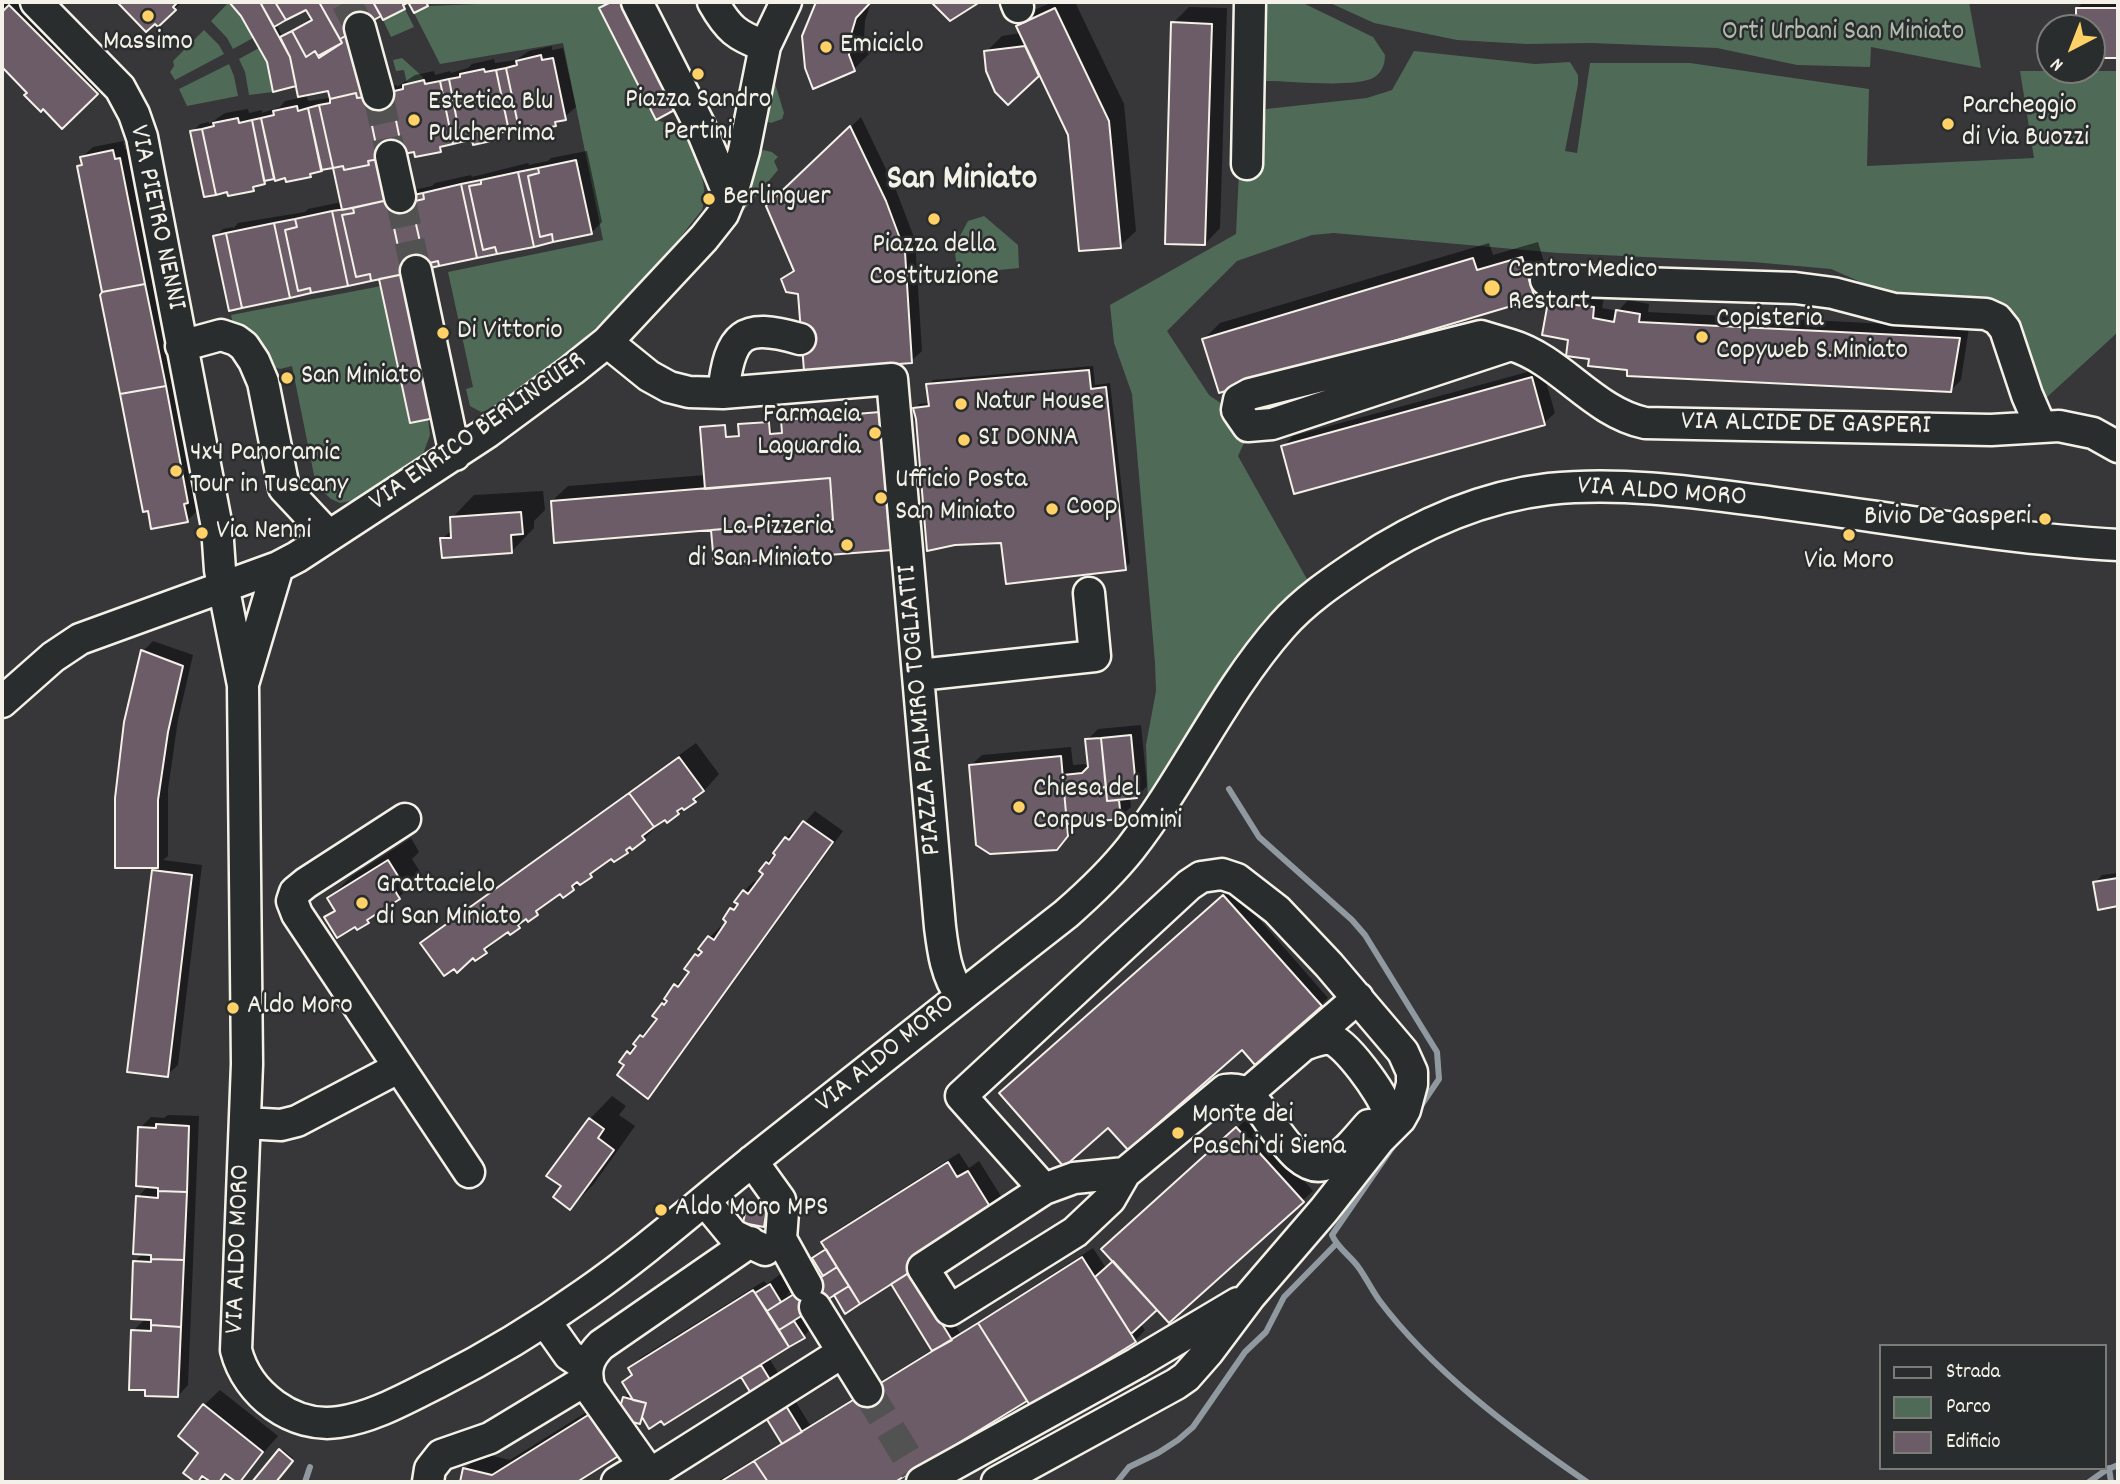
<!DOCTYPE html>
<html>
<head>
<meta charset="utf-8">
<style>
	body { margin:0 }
	#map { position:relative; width:2120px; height:1484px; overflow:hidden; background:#373639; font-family:Dekko,sans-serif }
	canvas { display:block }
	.frame { position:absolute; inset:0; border:4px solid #f4f1e8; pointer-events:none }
	.legend { position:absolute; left:1879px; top:1344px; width:228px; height:126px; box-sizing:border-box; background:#2a2d2e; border:2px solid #7b7b78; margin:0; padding:9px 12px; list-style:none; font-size:21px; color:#f4f1e8 }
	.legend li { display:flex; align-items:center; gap:14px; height:35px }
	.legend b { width:35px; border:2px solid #7b7b78 }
	.north { position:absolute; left:2036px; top:14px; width:70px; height:70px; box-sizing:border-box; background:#2a2d2e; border:2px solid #7b7b78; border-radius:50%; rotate:222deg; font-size:19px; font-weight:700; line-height:28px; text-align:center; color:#f4f1e8 }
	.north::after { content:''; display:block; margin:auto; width:24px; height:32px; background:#ffd166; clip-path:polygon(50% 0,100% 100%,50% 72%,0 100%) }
</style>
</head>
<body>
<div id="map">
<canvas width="2120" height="1484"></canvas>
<div class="frame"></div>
<ul class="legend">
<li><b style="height:9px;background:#2a2d2e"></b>Strada</li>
<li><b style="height:19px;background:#506a58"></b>Parco</li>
<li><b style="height:19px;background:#6b5c67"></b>Edificio</li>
</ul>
<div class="north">N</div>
</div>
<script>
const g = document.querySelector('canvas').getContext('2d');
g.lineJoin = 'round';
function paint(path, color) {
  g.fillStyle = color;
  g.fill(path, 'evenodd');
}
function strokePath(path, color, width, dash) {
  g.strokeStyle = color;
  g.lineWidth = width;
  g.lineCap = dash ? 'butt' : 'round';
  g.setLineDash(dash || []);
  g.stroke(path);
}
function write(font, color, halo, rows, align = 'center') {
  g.font = font + ' Dekko,sans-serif';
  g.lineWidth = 5;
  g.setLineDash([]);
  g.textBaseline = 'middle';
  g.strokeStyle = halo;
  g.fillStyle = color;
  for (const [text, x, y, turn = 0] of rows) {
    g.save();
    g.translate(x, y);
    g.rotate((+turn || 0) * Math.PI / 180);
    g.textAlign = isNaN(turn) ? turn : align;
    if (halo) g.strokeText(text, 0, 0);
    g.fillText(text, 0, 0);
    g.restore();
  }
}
const green = new Path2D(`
	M527,2H611L599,8L655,119L684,131C693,156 711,183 702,210C686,229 672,250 655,269C628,299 516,408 481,412L470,406L466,389L473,387L448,272L603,240L563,43L440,64L414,13L428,6Z
	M1265,2H1301L1373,37L1385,55C1385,64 1382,73 1373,78C1353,88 1291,81 1266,81Z
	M1328,2H1969L1981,68L1871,47L1870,67L1797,65L1717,48L1591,43L1527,44L1457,40L1374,23Z
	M228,3L241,16L253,38L233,49L227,38L211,21Z
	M405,9L414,27L391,37L383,20Z
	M204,30L219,45L224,54L175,80L170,72L174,66L173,61Z
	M259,48L267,62L273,92L249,95L245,72L239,59Z
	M1414,51L1535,64L1570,62L1578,75V84L1565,151L1577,153L1590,63H1690L1869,89L1867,166L2034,158L2020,71H2118V332L2045,399L2034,377L2015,316L2001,304L1881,291L1831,269L1753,262L1558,253L1334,233L1312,235L1237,261L1167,331L1209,395L1226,407L1246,439L1238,456L1308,581L1283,605L1211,701L1148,799L1146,745L1156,691L1155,663L1132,394L1114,343L1110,305L1236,234L1239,172H1258L1266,109L1367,98L1392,90Z
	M402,58L423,77L424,80L407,84L404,70L396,71L393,60Z
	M229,64L234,76L238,96L187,106L179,89Z
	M771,78L774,80L784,113L782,119L771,123L764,120Z
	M763,150L772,152L778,157L774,161L778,170L744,210L740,207L759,152Z
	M984,216L1018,245L1019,268L958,274L954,247L968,221Z
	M381,286L410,423L428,419L430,435L423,454L355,500L340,503L331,499L316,485L292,366L280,369L266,364L234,328L231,315Z`);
const shadow = new Path2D(`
	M2,2H22L104,85L62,126L2,65Z
	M119,2H182L158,25L155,21L146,30Z
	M231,2H410L384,18L382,14L351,31L377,89L397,85V87L415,75L434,71L435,75L450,71L451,73L468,68L472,64L494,59L495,63L516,60L529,51L552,46V50L563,48L576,107L555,125L533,124L507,129L499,138H473L446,144L440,150L416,149L380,157L399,193L432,186L435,183L471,175L472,177L528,163L529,165L548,161L551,158L587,151L602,222L591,233L381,280L215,237L223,229L233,227V229L238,223L305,212L308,209L342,202L334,166L314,171L310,175H276L253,190L192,132L200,124L209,122V124L225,113L248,109L249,113L262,110V113L280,107L285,101L300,98L297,84L268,62L242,15ZM307,7L312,17L283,37L276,24ZM335,45L336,48L321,58L319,54ZM329,89V98L308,101L306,93Z
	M818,2H871L865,21L864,38L870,53L854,69L816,5Z
	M1053,2H1075L1124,104L1136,231L1120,246L1040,73L1008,102L986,52L1002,36L1021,33L1018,26L1034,10Z
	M2084,2H2118V56H2092V28H2077V8Z
	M1189,7L1227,8L1220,228L1205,244L1173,23Z
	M861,117L896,190L915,240L922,351L911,361L783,279L795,268L779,196Z
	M123,141L125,149L131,148L198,491L195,495L198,510L187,521L104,293L79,166L83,162L82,157L93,147Z
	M1538,242L1550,282L1534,297L1204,339L1220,323L1489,243L1493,255Z
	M1560,292L1604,297L1602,308L1618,311L1628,300L1649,304L1648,312L1969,328L1961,380L1951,390L1629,369L1591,357L1570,338L1549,302Z
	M1093,366L1095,385L1110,383L1130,563L1125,568L1003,541L915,409L919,404L930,403L928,385L933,380Z
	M1542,368L1555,413L1544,423L1283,447L1293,436Z
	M881,411L893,546L891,548L716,528L552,501L568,486L706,475L702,428L704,426L726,424L727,436L741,434L740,425L742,423L770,420L772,433L784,432L783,421L785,419Z
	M543,491L545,510L534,521V528L512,551L442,539L453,529L452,518L474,495Z
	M153,641L193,655L178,720L168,789V856L163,860L202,865L178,1065L167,1075L153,871L158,866L117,867L143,651Z
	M1141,725L1147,786L1137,797H1130L1131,807L1120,817L1078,821L1067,837L1056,848L971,765L982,755L1071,747L1073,765L1089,764L1087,740L1098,729Z
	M696,743L719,774L695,801L678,813L665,817L652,826L654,829L644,839L627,851L612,856L573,888L560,892L519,926L508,930L495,939L496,941L486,951L422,943L433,933Z
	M815,811L843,831L659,1086L648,1096L627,1065L622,1061L641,1036L652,1025L653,1027L659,1018L663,1004L676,985L691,971L687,968L710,937L720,927L724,929L732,909L739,902L744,891L754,881L758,883L765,873L767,863L786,838L796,828L799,829Z
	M411,838L419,852L412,859L422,875L399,897L380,909L368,921L356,925L326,918L335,908L329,898L352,876Z
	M2118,873V905L2099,908L2095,883L2102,875Z
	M1232,888L1328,998L1321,1005L1242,1047L1108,1125L1009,1086Z
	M612,1096L626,1106L619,1115L635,1126L593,1185L570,1208L563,1186L590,1119Z
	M168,1115L199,1116L188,1385L178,1396L133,1331L146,1318L135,1261L144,1253L138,1197L149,1185L140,1128L151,1117L164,1118Z
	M1248,1118L1313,1191L1302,1201L1157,1308L1140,1323L1145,1330L1135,1341L1028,1398L891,1482H716L783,1442L742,1375L662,1419L644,1417L639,1422L621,1417L619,1454L574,1482H462L465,1469L481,1453L510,1460L609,1398L619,1414L624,1398L630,1392L624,1382L633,1373L630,1369L640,1358L764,1281L767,1284L786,1270L796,1285L786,1296L823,1273L814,1258L826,1247L823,1243L834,1232L959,1153L969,1168L979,1161L1004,1201L918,1265L960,1333L1093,1248L1106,1268L1115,1261L1114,1238ZM892,1282L933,1349L810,1425L769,1358L804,1336L819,1320L811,1307L841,1290Z
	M751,1203L768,1206L763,1225L749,1205Z
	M220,1390L278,1436L238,1482L227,1473L217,1482H213L203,1474L200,1452L204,1405Z
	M282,1449L293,1458L274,1482H254Z`);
const stream = new Path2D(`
	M1229,789L1259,837L1352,920L1365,935L1437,1052L1439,1079L1418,1110
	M1396,1142L1332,1235C1338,1249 1351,1256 1359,1268C1366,1278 1372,1290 1379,1300C1432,1371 1514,1432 1587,1482
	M2109,1468L2111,1482
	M305,1482L310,1467
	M1117,1482L1129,1467L1158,1453L1178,1440L1193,1427L1245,1352L1266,1332L1284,1297L1336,1244
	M2089,1482L2106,1470L2118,1465`);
const building = new Path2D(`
	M117,2H178L173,7L176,10L158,27L155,24L146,32Z
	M229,2H260L290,57L296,86L273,92L267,62L241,16Z
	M260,2H275L286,20L274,27Z
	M275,2H319L342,43L318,56L315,51L306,57L292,31L312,20L306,10L286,20Z
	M319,2H373L381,16L340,39Z
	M373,2H409L403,5L405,9L383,20Z
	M408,2H426L428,6L414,13Z
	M611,2H626L680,107L656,120L599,8Z
	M816,2H871L856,18L850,38L849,55L855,71L813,89L805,68L802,36Z
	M931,2H980L950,21Z
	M9,5L98,94L62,129L43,109L41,112L24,95L27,93L2,67V12Z
	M1055,8L1109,121L1121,248L1079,251L1068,135L1016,26Z
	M2076,8H2118V58H2092V28H2076Z
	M1171,22L1212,24L1205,245L1165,244Z
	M292,31L306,57L315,51L319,58L342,43L340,39L349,34L366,97L357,98L356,93L330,99L328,91L298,97L290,57L280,37Z
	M1025,46L1039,76L1008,105L995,92L986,71L984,51Z
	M541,55L542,60L553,58L566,120L555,122L556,126L532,131L531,126L519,129L506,68L517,65L516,61Z
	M506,68L519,129L509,131L496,70Z
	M484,69L485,72L496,70L509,131L499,133L500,139L473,145L472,140L461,142L449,79L460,77V74Z
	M449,79L461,142L453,144L440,81Z
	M424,80L425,84L440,81L453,144L440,147L441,152L415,157L414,152L403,154L390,92L403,89V85Z
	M390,92L403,154L379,159L366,97Z
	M356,93L357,98L366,97L379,159L368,161L369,165L344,170L343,166L333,168L319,105L330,103V99Z
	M319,105L333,168L321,170L308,108Z
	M297,106L298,111L308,108L322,171L310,174L311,177L286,182L285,178L275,181L261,118L274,115L273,111Z
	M238,118L239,123L252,120L265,184L253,187L254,191L228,196L227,192L216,195L202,129L214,126L213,123Z
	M261,118L274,179L264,181L252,120Z
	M850,126L886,201L905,252L912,363L804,371L798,294L786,292L781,279L794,271L766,206Z
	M202,129L216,195L204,197L190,131Z
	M113,150L115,159L120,158L145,284L102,292L77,166L82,165L80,157Z
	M379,159L388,200L342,210L333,168L343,166L344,170L369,165L368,161Z
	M576,160L592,234L553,242L552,234L540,237L528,176L539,173L538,168Z
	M538,168L539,173L528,176L540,237L552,234L553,242L534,247L518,172Z
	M518,172L534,247L497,254L495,247L483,250L469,186L481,184V180Z
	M481,180V184L469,186L483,250L495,247L497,254L477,258L461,184Z
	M461,184L477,258L439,266L438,261L425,264L411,202L424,199L423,193Z
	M423,193L424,199L411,202L425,264L438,261L439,266L404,274L388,200Z
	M388,200L404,274L371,281L370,274L356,277L342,215L354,213L353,208Z
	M353,208L354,213L342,215L356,277L370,274L371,281L348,286L332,211Z
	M332,211L348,286L311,293L310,288L298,291L285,230L297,227L295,219Z
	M295,219L297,227L285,230L293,267L298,291L310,288L311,293L290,298L274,223Z
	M274,223L290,298L242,308L226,233Z
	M226,233L242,308L229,311L213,236Z
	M1522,257L1535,299L1219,393L1202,339L1473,258L1477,270Z
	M404,274L435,418L410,423L379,279Z
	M145,284L166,386L120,394L100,295L102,292Z
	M1548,302L1594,307L1593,318L1614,322L1616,310L1640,314L1639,322L1960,338L1951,392L1627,376V370L1588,366L1589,359L1566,356L1568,340L1542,335Z
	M1089,370L1091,389L1106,387L1126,570L1006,584L1001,543L955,545L927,551L916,419L913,408L929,406L926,384Z
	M1532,377L1545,425L1294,494L1281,446Z
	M166,386L188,503L184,504L188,522L151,529L148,511L143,512L120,394Z
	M880,412L892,550L714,564L711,530L833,520L830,478L705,489L700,427L725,425L726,437L739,436L738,424L769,422L770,434L782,433L781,420Z
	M830,478L833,520L554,543L551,501Z
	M521,512L523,534L511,535L512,553L442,558L440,538H451L450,517Z
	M141,650L183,666L168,732L158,800V868H115V798L124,722Z
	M1131,735L1137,798L1107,801L1101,738Z
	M1101,738L1106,787L1064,791L1063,775L1082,773L1088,767L1085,739Z
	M1061,756L1068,836L1057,850L990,854L976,845L969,765Z
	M679,757L704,791L693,799L696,802L684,810L682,808L677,811L679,814L667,823L665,820L654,827L629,793Z
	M1106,787L1107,801L1119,800L1121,819L1067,824L1064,791Z
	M629,793L654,827L642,836L645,840L632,850L630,847L626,850L628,853L614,862L611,859L590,874L592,877L580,885L577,882L572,886L574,890L563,898L560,894L536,911L538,915L528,922L526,919L518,925L520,928L510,935L508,932L484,949L487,953L475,961L473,958L457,973L454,969L444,976L420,943Z
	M803,821L833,842L648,1099L617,1075L624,1065L619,1062L627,1051L630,1054L636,1046L633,1044L640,1035L643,1037L657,1019L652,1016L662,1003L664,1005L667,1001L664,999L674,984L678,987L689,972L684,969L695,954L698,956L702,952L698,949L708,936L714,940L726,922L723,919L730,908L734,910L738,904L734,902L743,890L748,894L763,874L759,871L766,862L769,864L775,855L773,853L785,837L789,840Z
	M388,860L398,876L389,881L400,899L367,920L369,923L357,930L355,927L337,938L324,917L335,911L327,898Z
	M152,870L192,875L168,1077L127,1072Z
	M2118,878V906L2098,910L2093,882Z
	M1223,895L1322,1006L1255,1065L1242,1050L1128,1150L1108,1128L1064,1167L999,1093Z
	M589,1118L604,1129L598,1138L614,1150L570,1210L553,1197L561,1186L546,1176Z
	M156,1124L189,1126L187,1192L158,1191V1188L136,1186L138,1127L156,1128Z
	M1236,1127L1304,1202L1169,1323L1101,1249Z
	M948,1162L957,1177L968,1171L994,1213L986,1224L860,1304L821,1242Z
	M158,1191L187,1192L184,1260L151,1259V1255L133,1254L136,1196L158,1198Z
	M747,1204L767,1208L764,1227L743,1223Z
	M826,1249L837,1267L823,1276L812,1258Z
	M1082,1257L1136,1342L1031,1407L978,1323Z
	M151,1259L184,1260L181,1327L151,1325V1320L131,1319L133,1261L151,1262Z
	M1113,1261L1157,1310L1131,1334L1095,1277Z
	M837,1267L849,1286L779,1330L767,1311Z
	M910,1272L952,1340L932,1351L891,1284Z
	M770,1284L781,1302L767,1311L755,1293Z
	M849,1286L860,1304L845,1314L834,1295Z
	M753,1290L789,1347L664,1425L661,1421L649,1429L642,1417L646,1403L633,1400L622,1382L632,1375L628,1368Z
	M794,1321L805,1338L789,1347L779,1330Z
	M978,1323L1027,1401L895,1482H768L754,1461Z
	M151,1325L181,1327L178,1397L145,1396V1390H129L131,1330L151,1331Z
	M761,1365L802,1432L782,1444L741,1377Z
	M623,1397L646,1403L640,1424L617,1418Z
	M203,1404L263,1452L240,1482H236L225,1474L219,1482H211L202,1476L198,1482H195L183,1473L198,1453L178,1436Z
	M593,1412L620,1455L577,1482H460L463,1468L492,1475Z
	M279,1449L293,1461L276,1482H252Z
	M754,1461L768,1482H720Z`);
const minorTunnel = new Path2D(`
	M346,2L360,28
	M378,94L391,156
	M400,197L416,271
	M867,1391L915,1470`);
const minor = new Path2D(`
	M36,2L120,88L134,114L142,137L217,527L220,570L243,685L247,1064L236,1350C247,1394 293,1429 339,1422C374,1417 406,1398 437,1383C488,1357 538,1327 586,1293C645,1252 699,1204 755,1159C859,1077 962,995 1066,914C1090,893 1112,872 1131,848C1186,777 1223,693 1282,626C1304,601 1332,582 1359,564C1416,526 1480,497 1549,489C1617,482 1686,491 1754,500C1875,515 1996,538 2118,545
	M637,2L700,126L730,198
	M713,2C728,29 737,36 765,46
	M1016,2L1018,7
	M360,28L378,94
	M391,156L400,197
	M1247,164L1250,2
	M416,271L455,455
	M1546,280L1795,288L1833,293L1894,309L1986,314L1997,319L2005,329L2027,395L2040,425
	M1481,336L1511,345L1272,424L1248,426L1237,410L1239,400L1250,394Z
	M607,342L649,376L669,387L689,392L723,393L892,379L940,927C943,951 946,976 961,996
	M1511,345C1561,360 1593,412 1645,423L1991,430L2059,426L2093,433L2118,447
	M181,346L221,335L236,340L244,346L254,361L263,382L284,488L329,536
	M723,393C730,334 742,322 800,339
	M919,675L1095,656L1089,593
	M244,681L278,567
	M2,702L53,657L80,639L278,567L297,557L488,432L572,370L607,342L704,238L723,214L733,190L744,151L765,46L786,2
	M405,819L306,883L295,892L292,901L297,914L469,1172
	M1304,1045C1312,1042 1322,1038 1331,1039C1345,1042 1383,1094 1386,1108C1389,1119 1383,1130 1379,1140
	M1247,1094L1358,998
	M245,1123L281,1125L297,1121L398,1068
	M752,1161L780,1200L783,1212L781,1239L807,1286
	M1125,1173L1074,1178L1044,1189L923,1268L950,1310L1075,1232L1110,1199L1125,1173L1225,1090C1233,1089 1240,1089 1247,1094C1269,1111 1296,1180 1329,1163C1345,1155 1357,1138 1369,1125
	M705,1201L733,1235L765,1250
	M815,1307L867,1391
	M545,1321L569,1355L587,1367
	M428,1482L430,1469L441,1455L490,1438L576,1386L588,1382
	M617,1482L635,1471L650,1474L843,1352
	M649,1482L650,1474L590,1389C584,1371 588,1358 601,1345L750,1242
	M922,1482L1137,1363L1238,1303
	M997,1482L1176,1384L1186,1377L1208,1352L1250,1296L1324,1210L1379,1140L1400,1119L1405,1110L1412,1084V1072L1403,1052L1329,965L1277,910L1237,879L1222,874L1201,877L1189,885L961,1096L1044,1189`);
const markers = [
	[148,16,7,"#ffd166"],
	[826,47,7,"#ffd166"],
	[698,74,7,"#ffd166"],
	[414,120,7,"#ffd166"],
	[1948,124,7,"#ffd166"],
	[709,199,7,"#ffd166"],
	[934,219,7,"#ffd166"],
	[1492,288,9,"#ffd166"],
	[443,333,7,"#ffd166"],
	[1702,337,7,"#ffd166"],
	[287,378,7,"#ffd166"],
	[961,404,7,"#ffd166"],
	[875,433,7,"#ffd166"],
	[964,440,7,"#ffd166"],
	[176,471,7,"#ffd166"],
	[881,498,7,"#ffd166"],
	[1052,509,7,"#ffd166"],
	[2045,519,7,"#ffd166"],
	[202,533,7,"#ffd166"],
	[1849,535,7,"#ffd166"],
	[847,545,7,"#ffd166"],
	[1019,807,7,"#ffd166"],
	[362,903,7,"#ffd166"],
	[233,1008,7,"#ffd166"],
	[1178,1133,7,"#ffd166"],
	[661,1210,7,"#ffd166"]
];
const parkNames = [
	["Orti Urbani San Miniato",1843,34]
];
const poiNames = [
	["Massimo",148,44,"center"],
	["Emiciclo",840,47],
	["Piazza Sandro",698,102,"center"],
	["Pertini",698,134,"center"],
	["Estetica Blu",428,104],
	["Pulcherrima",428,136],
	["Parcheggio",1962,108],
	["di Via Buozzi",1962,140],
	["Berlinguer",723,199],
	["Piazza della",934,247,"center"],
	["Costituzione",934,279,"center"],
	["Centro Medico",1508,272],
	["Restart",1508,304],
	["Copisteria",1716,321],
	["Copyweb S.Miniato",1716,353],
	["Di Vittorio",457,333],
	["San Miniato",301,378],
	["Natur House",975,404],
	["Farmacia",861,417,"right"],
	["Laguardia",861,449,"right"],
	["SI DONNA",978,440],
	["4x4 Panoramic",190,455],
	["Tour in Tuscany",190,487],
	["Ufficio Posta",895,482],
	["San Miniato",895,514],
	["Coop",1066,509],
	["Bivio De Gasperi",2031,519,"right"],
	["La Pizzeria",833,529,"right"],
	["di San Miniato",833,561,"right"],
	["Via Nenni",216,533],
	["Via Moro",1849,563,"center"],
	["Chiesa del",1033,791],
	["Corpus Domini",1033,823],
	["Grattacielo",376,887],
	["di San Miniato",376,919],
	["Aldo Moro",247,1008],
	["Monte dei",1192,1117],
	["Paschi di Siena",1192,1149],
	["Aldo Moro MPS",675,1210]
];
const streetNames = [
	["VIA PIETRO NENNI",155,218,78],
	["VIA ALCIDE DE GASPERI",1806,426,1],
	["VIA ENRICO BERLINGUER",479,433,-35],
	["VIA ALDO MORO",1662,494,4],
	["PIAZZA PALMIRO TOGLIATTI",922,710,-95],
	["VIA ALDO MORO",887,1055,-39],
	["VIA ALDO MORO",240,1249,-88]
];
const districtNames = [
	["San Miniato",962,182]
];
paint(green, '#506a58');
paint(shadow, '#0007');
strokePath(stream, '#9099a0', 6);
paint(building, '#6b5c67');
strokePath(building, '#f4f1e8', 2);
strokePath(minorTunnel, '#535253', 30, [30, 15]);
strokePath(minor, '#f4f1e8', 35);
strokePath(minor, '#2a2d2e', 30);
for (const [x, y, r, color] of markers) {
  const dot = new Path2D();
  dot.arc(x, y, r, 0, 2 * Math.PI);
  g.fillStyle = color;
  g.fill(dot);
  strokePath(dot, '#2a2d2e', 2.5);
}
write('28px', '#b2bbae', '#2a2d2e', parkNames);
write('28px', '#f4f1e8', '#2a2d2e', poiNames, 'left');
write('28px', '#f4f1e8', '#2a2d2e', streetNames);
write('bold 35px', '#f4f1e8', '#2a2d2e', districtNames);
</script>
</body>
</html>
